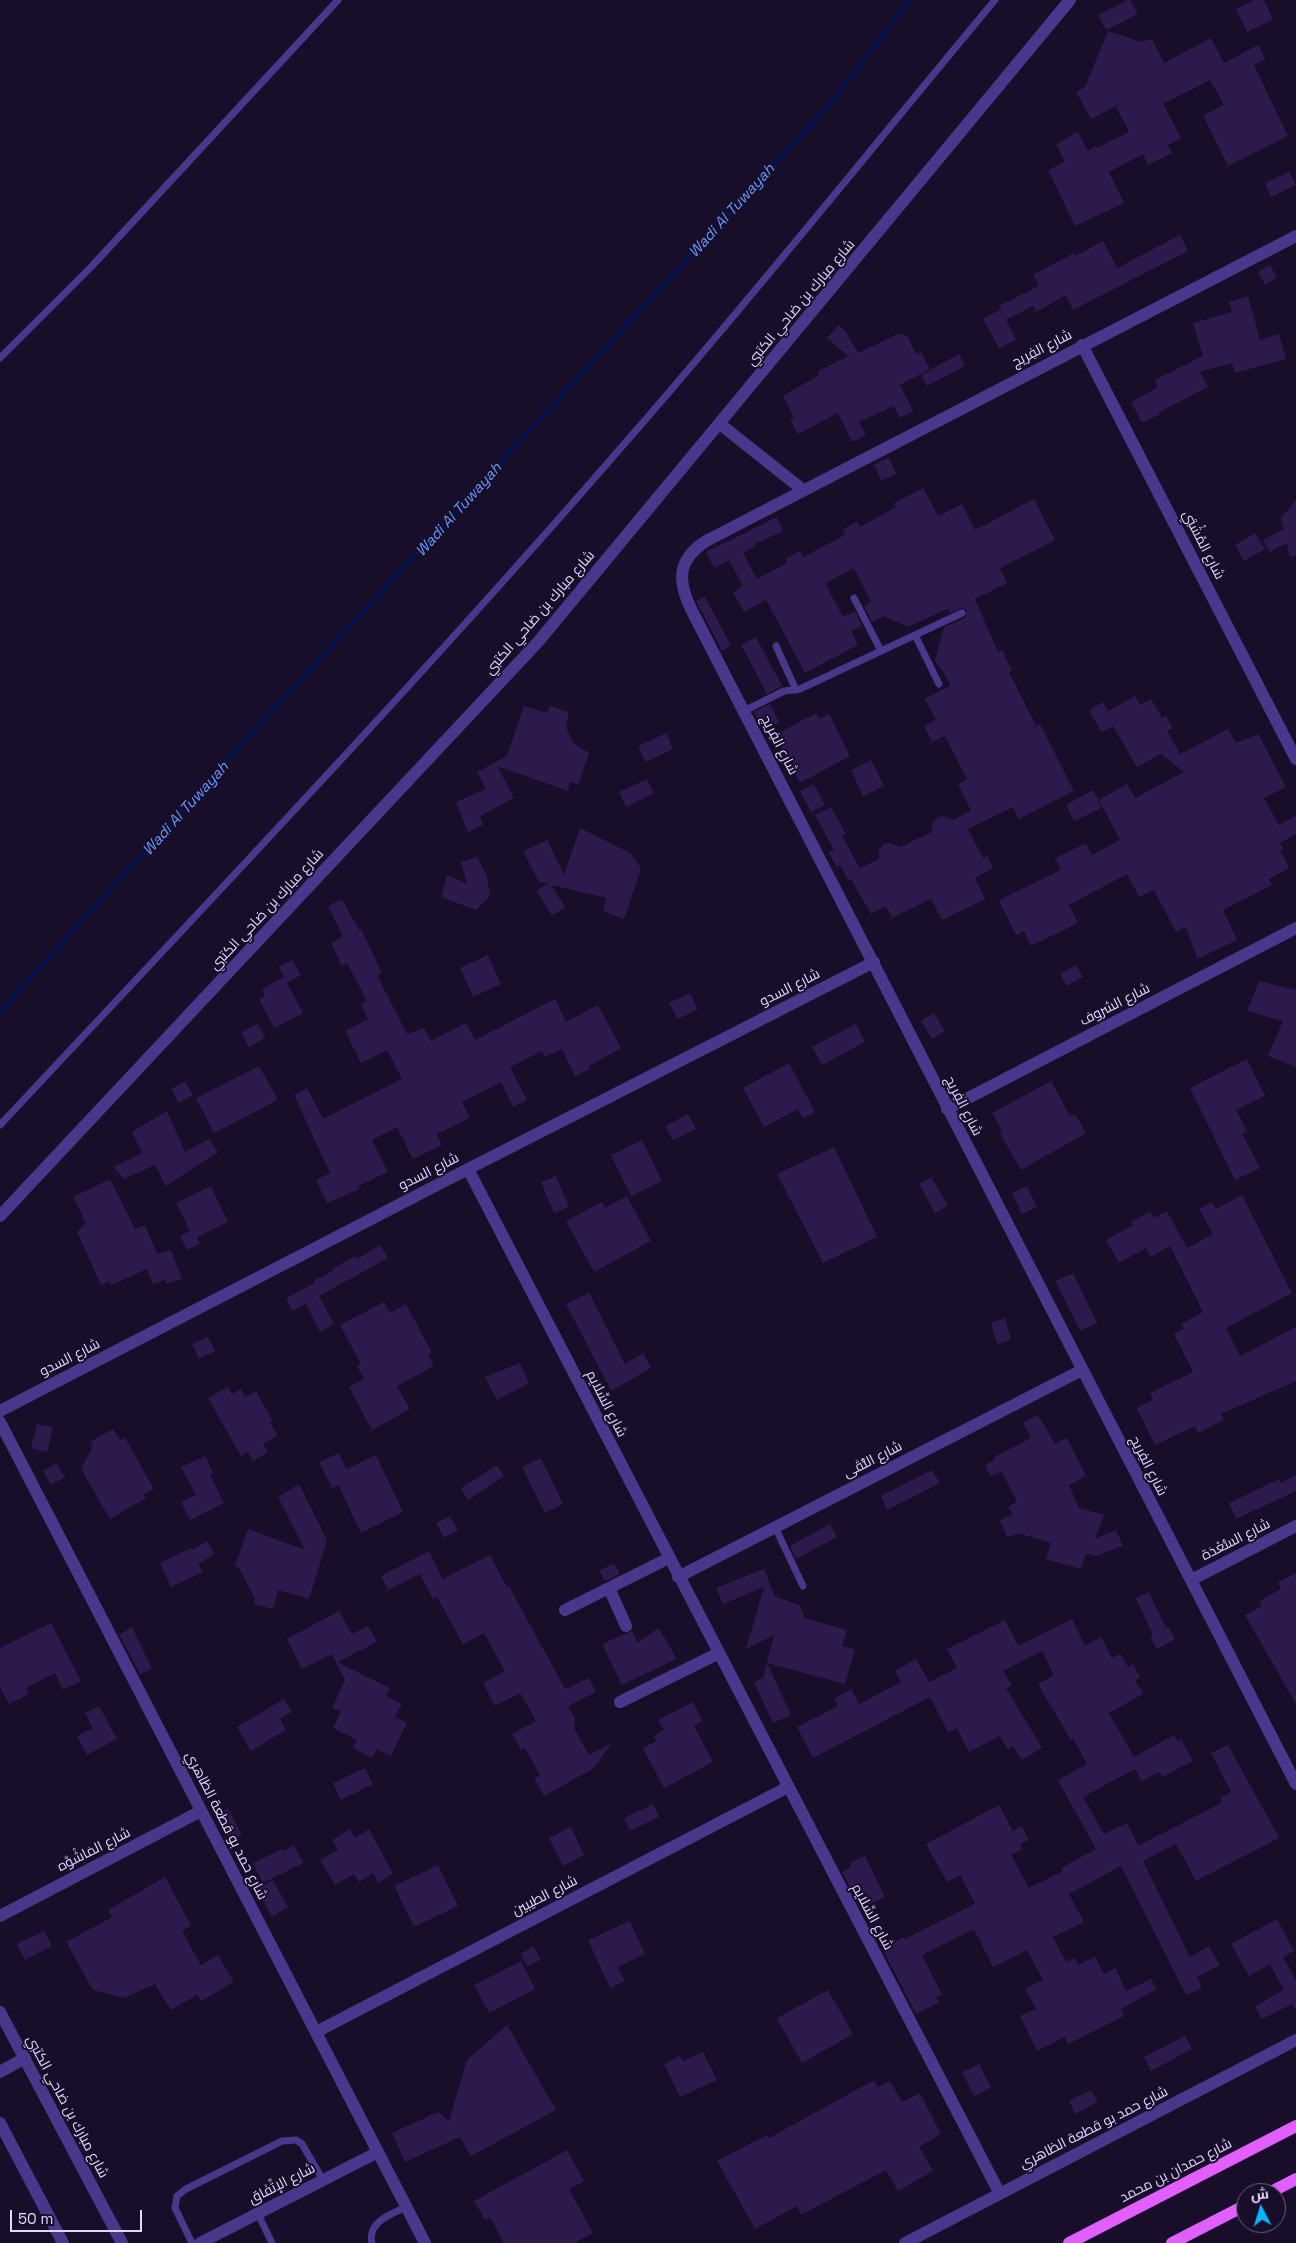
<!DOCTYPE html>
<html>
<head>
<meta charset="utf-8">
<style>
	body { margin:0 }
	#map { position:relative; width:1296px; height:2243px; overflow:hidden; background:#180e29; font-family:"Space Grotesk",Cairo,sans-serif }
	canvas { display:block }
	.north { position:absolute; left:1236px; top:2183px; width:50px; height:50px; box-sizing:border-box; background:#180e29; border:1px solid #695e7f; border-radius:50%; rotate:355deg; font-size:14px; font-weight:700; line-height:20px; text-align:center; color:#e3d7ff }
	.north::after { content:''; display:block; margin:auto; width:18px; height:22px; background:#03b6ff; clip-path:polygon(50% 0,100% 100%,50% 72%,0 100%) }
	.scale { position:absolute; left:10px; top:2210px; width:132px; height:22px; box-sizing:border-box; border:2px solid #e3d7ff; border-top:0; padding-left:6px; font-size:15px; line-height:18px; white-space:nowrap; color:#e3d7ff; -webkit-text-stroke:4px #180e29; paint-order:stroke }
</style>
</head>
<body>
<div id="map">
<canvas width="1296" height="2243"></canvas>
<div class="north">ش</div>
<div class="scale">50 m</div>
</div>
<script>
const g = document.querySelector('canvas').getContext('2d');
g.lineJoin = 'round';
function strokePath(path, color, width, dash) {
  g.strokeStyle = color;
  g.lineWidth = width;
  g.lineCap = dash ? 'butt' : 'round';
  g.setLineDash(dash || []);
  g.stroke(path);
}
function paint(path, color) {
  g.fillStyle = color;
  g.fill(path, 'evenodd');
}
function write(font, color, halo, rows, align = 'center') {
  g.font = font + ' "Space Grotesk",Cairo,sans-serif';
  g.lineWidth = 4;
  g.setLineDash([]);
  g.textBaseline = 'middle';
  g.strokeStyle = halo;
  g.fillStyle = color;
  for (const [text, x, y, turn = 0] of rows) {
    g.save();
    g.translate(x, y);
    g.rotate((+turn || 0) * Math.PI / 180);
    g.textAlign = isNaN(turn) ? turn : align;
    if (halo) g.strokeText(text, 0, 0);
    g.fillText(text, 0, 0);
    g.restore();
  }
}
const stream = new Path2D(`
	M0,1012L212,776L829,105L910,0`);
const building = new Path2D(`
	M1128,0H1130L1138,14L1106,30L1098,15Z
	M1255,0H1264L1273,20L1247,32L1236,9Z
	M1108,31L1141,42L1152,39L1164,63L1211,38L1224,63L1258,45L1265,59L1254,65L1288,136L1228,166L1203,115L1224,105L1210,80L1163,104L1181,138L1168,145L1172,153L1148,165L1143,154L1109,172L1124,203L1075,226L1048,170L1065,162L1056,144L1078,132L1088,151L1096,146L1097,148L1129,132L1116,106L1091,119L1076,92L1085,87Z
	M1289,172L1296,185L1271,197L1265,183Z
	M1180,235L1188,251L1073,310L1066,295L1036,312L1033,306L1006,320L999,306L1039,286L1033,275L1074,253L1075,256L1103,241L1117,268Z
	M1270,265L1277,278L1265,285L1258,272Z
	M1248,296L1260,340L1279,334L1286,359L1235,373L1232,363L1200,372L1208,387L1159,412L1160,414L1142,423L1131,402L1158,387L1155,380L1203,356L1193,323L1232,312L1229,302Z
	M1001,309L1016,340L999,348L983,319Z
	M839,325L846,332L858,353L898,334H903L907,336L916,354L921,352L930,369L900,385L913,411L900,418L894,406L859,422L866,435L852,442L838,413L798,434L790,420L794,417L783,396L819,375L817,372L848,356L827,338Z
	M959,354L965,366L927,386L921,375Z
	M889,458L896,474L881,481L874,464Z
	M923,488L938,516L962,504L975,530L1034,499L1055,540L1000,568L1007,583L975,599L998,652L1002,650L1012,671L1009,672L1036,726L1040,724L1074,791L1019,819L1013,807L968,829L983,858L987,856L993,868L975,878L985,899L942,920L931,899L892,918L886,906L871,914L851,879L848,880L840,865L837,867L828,852L834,850L815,815L831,807L846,834L842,836L860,868L879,859V850L884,844L890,843L900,847L932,832V823L938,817L943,816L953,820L971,811L958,784L967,779L945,736L932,742L924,726L936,720L925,699L951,685L935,660L944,627L965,618L967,610L962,608L948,614L950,608L907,627L884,616L872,622L864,606L871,602L854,568L825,583L843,617L855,611L862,626L851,631L858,645L805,673L766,600L744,612L733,592L743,586L729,560L714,568L706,552L777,517L783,531L755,544L756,546L743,553L757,579L787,563L785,559L800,551L803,557L845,535L842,530L857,522L860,527L896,507L894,503Z
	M1296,500V556L1290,557L1287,543L1270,552L1263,540L1284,529L1281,518Z
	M1255,533L1265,549L1244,561L1235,545Z
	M705,597L731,646L722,651L696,601Z
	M756,637L782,686L767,694L741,645Z
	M1135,696L1140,705L1151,699L1162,718L1166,716L1173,728L1167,731L1180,754L1228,729L1236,743L1258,734L1286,787L1264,798L1279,825L1296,816V834L1280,843L1283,849L1280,850L1289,868L1269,879L1272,885L1223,910L1237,940L1197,959L1186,927L1176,932L1154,890L1139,897L1127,874L1069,905L1078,923L1031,946L1024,931L1016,935L999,900L1061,870L1055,858L1086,843L1092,855L1120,840L1099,800L1127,784L1135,798L1184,772L1161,754L1137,767L1113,726L1101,732L1089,710L1103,702L1108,711Z
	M770,704L779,722L764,730L754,712Z
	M524,706L547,713L550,706L569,712L566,727L573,743L589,753L578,785L570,782L568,791L497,766L514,798L480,816L483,825L468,832L456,802L486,789L477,772L507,756Z
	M816,713L819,719L829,714L850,756L800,783L775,735Z
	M666,733L673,749L646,762L638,746Z
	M871,760L884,786L863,796L851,770Z
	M647,779L654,793L626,807L619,792Z
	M814,784L825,805L811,812L800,791Z
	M1093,790L1102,808L1074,821L1066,805Z
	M580,828L630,853L641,868L624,919L603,911L607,898L551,885L565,907L552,916L536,890L549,884L539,882L523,851L547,840L564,875Z
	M477,857L487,876L490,896L476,910L441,897L447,875L467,884L461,862Z
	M342,899L359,930L361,929L382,973L377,975L407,1034L424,1028L431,1041L466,1023L475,1040L555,999L566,1022L598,1005L621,1048L589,1066L590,1069L575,1076L562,1049L545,1057L542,1051L510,1067L527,1100L513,1107L501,1082L462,1102L470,1118L437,1134L442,1145L413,1159L397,1127L372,1140L388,1172L358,1186L360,1189L327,1203L316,1180L330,1173L294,1095L307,1088L323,1119L402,1079L387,1050L361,1063L345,1031L368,1019L361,1004L367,1001L347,963L342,966L331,943L343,937L328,906Z
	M488,955L501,984L473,997L460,968Z
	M292,960L301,975L287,983L303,1013L274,1028L259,999L265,996L262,989L284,977L279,967Z
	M1076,965L1083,977L1067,986L1060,974Z
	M1259,981L1296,990V1067L1268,1056L1283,1021L1247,1011Z
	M690,993L698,1009L678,1019L669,1003Z
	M934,1013L945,1031L932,1039L921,1021Z
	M258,1024L265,1038L249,1047L241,1032Z
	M856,1024L865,1042L822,1065L812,1047Z
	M1247,1059L1265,1096L1236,1110L1247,1131L1242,1134L1260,1168L1235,1180L1190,1088Z
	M789,1063L815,1112L803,1118L798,1109L764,1127L743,1088Z
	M259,1066L278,1100L214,1133L196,1098Z
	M185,1081L193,1095L179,1103L171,1089Z
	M1051,1081L1070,1116L1075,1114L1086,1133L1021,1170L999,1132L1002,1131L992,1113Z
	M167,1111L185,1152L209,1139L218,1152L166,1186L155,1165L124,1179L113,1167L142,1153L132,1132Z
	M688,1114L696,1129L673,1140L665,1126Z
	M642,1140L662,1181L631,1196L611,1155Z
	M834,1147L877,1237L823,1263L777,1174Z
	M556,1176L569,1207L554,1213L541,1182Z
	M931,1177L948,1206L935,1213L919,1184Z
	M110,1179L135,1229L145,1225L157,1254L171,1250L182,1279L166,1284L165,1280L153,1284L147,1269L111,1285L109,1281L101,1285L77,1232L86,1223L73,1197Z
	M211,1186L228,1222L197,1237L200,1244L187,1250L180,1236L190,1231L176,1203Z
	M1027,1186L1037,1207L1022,1214L1012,1193Z
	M1242,1195L1292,1293L1226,1328L1240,1356L1296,1327V1381L1221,1414L1224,1420L1198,1433L1195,1426L1155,1445L1137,1408L1153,1400L1150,1393L1193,1372L1174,1334L1184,1329L1181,1324L1203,1312L1170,1246L1150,1257L1146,1248L1119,1263L1106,1240L1133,1225L1131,1222L1150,1212L1154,1218L1167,1211L1187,1248L1213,1234L1199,1209L1212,1202L1216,1209Z
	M627,1196L651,1241L594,1272L566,1221L602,1202L605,1208Z
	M380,1245L388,1258L319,1296L334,1324L320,1332L306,1304L292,1311L286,1298L315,1283L313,1281L333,1271L332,1269L355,1256L357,1259Z
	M1073,1273L1097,1323L1080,1331L1055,1281Z
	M589,1293L625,1364L643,1353L651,1368L611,1391L566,1304Z
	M384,1302L390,1313L406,1304L432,1353L428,1355L434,1366L397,1386L410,1409L372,1430L349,1387L364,1379L357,1366L361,1364L340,1325Z
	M1005,1318L1011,1340L997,1344L991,1323Z
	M208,1337L215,1351L199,1359L192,1344Z
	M520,1363L529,1383L497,1400L485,1377Z
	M228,1387L232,1394L241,1389L245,1397L256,1391L273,1421L270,1423L278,1436L263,1444L268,1452L253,1461L248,1452L241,1456L208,1398Z
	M1038,1415L1055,1444L1067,1438L1086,1476L1069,1485L1079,1508L1104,1515L1095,1539L1116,1530L1123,1546L1096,1556L1086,1553L1081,1569L1046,1559L1051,1543L1018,1533L1007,1538L1000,1520L1013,1514L1008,1507L1017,1502L1002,1472L991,1476L985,1466L995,1459L994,1457L1031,1438L1023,1423Z
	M37,1424L53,1427L47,1452L31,1448Z
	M113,1429L120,1440L125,1438L154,1489L144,1494L146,1498L110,1519L81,1469L93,1446L90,1442Z
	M339,1453L346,1469L376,1455L403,1512L361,1533L338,1485L332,1488L319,1462Z
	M206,1456L213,1473L210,1474L224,1503L190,1520L181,1502L196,1495L181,1467Z
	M541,1458L563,1504L545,1513L522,1467Z
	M56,1463L65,1477L51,1485L43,1471Z
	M497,1465L504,1476L468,1500L461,1488Z
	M932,1470L940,1483L887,1510L881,1496Z
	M1296,1475V1491L1236,1519L1229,1503L1279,1479L1281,1483Z
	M299,1484L327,1540L309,1599L278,1590L273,1609L254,1604L255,1599L239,1568L235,1566L248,1529L305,1550L278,1497Z
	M450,1516L458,1530L444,1538L436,1523Z
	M830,1524L837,1537L796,1559L790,1546Z
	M207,1541L215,1554L198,1564L203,1572L171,1587L160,1563L191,1548L192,1550Z
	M429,1551L443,1579L490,1555L507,1587L509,1586L565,1689L589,1678L596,1692L568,1706L575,1719L574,1728L589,1755L612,1743L594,1768L544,1796L534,1778L540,1775L525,1748L521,1750L512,1734L536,1721L520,1693L495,1706L483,1683L505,1671L484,1633L463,1644L437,1597L433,1599L420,1574L388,1590L381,1576Z
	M614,1563L620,1574L605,1581L599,1571Z
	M764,1569L775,1597L800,1605L805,1618L847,1630L842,1646L855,1649L845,1684L767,1663L791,1715L773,1723L754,1682L763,1678L774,1635L746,1649L764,1587L723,1604L716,1588Z
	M1296,1573V1704L1245,1615L1262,1606L1259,1601L1281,1589L1278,1582Z
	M1149,1592L1166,1628L1168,1627L1175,1639L1157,1649L1150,1637L1153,1635L1136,1598Z
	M339,1611L352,1634L368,1626L377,1642L337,1662L390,1688L386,1696L402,1704L395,1717L407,1723L391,1756L377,1749L372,1758L353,1748L357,1740L333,1728L341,1712L332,1708L345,1680L332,1654L302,1669L287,1639Z
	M1072,1619L1085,1646L1101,1637L1112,1658L1120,1654L1128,1667L1133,1664L1140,1677L1135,1680L1143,1694L1109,1713L1134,1757L1174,1735L1178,1741L1181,1739L1193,1761L1162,1777L1159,1772L1141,1781L1135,1769L1083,1797L1104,1834L1127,1823L1138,1846L1223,1802L1220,1798L1231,1792L1211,1753L1228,1745L1279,1838L1196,1881L1176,1844L1143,1861L1190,1957L1209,1946L1220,1965L1197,1977L1202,1988L1186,1995L1121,1866L1069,1894L1084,1922L1053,1937L1066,1962L1075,1958L1078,1965L1095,1957L1104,1974L1115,1968L1126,1991L1151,1979L1157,1989L1121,2009L1124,2016L1068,2044L1065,2037L1037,2051L1020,2016L1036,2009L1025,1989L1043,1980L1027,1950L993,1967L974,1929L922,1955L942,1994L936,1997L939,2002L916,2014L884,1952L894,1947L892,1943L904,1937L905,1939L975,1904L960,1875L947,1882L926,1844L999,1805L1013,1831L1022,1826L1029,1840L1020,1844L1023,1849L1011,1855L1029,1888L1063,1871L1061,1868L1096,1849L1058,1780L1087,1764L1073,1738L1071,1740L1038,1684L1054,1675L1042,1651L1003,1671L1012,1685L1006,1688L1042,1748L1022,1760L1013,1746L1008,1749L1000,1736L969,1752L957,1728L948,1732L930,1697L813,1758L797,1727L838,1706L834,1699L851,1689L859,1704L901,1682L895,1671L916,1659L929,1682L957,1668L947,1649L1005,1620L1018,1646Z
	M51,1623L81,1681L63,1690L55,1673L26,1688L29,1694L9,1704L0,1687V1648Z
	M132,1627L152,1669L140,1674L119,1635Z
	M658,1628L667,1641L676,1659L622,1685L602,1644L632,1631L638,1643Z
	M284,1699L292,1712L280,1719L286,1730L251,1751L237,1727Z
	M693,1702L703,1721L694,1726L713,1762L664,1788L643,1748L656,1741L654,1736L664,1730L658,1720Z
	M99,1706L117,1739L87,1755L77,1736L93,1728L85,1713Z
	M365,1768L373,1784L341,1800L333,1783Z
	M653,1804L659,1817L630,1831L624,1818Z
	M228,1808L242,1835L230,1841L216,1814Z
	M571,1827L584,1855L563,1866L549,1838Z
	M350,1829L355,1838L369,1829L393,1874L378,1883L373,1873L359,1882L354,1874L335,1885L320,1860L338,1850L332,1840Z
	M294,1845L303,1863L263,1883L253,1863L282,1849L283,1851Z
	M865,1856L885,1897L870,1904L871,1907L862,1911L842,1872L851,1867L849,1863Z
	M438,1865L458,1906L414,1927L394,1886Z
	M165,1877L191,1926L182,1931L201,1965L218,1955L234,1982L201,2001L197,1995L171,2010L155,1984L124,1998L93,1990L66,1942L112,1917L108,1910Z
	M273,1880L288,1907L272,1917L256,1889Z
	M1277,1919L1294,1951L1283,1957L1296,1980V2011L1292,2004L1262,2019L1255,2006L1284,1990L1270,1964L1249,1976L1231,1944Z
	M630,1921L645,1954L618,1967L625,1981L610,1988L588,1940Z
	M44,1931L52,1946L25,1960L17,1944Z
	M533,1946L541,1959L528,1967L521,1954Z
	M521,1961L535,1989L489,2013L474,1985Z
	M828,1990L853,2034L802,2063L777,2018Z
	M507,2025L556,2110L471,2156L460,2137L405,2162L392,2133L438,2112L449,2121L467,2060Z
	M1185,2036L1192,2049L1151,2071L1144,2057Z
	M703,2052L717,2080L680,2097L664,2064L680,2056L683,2061Z
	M979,2064L991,2088L974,2096L962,2072Z
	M874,2080L878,2087L890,2081L902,2102L920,2093L941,2134L919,2147L933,2171L898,2191L886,2170L801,2215L797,2206L755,2229L717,2161L767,2135L769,2138Z
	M1091,2090L1098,2102L1075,2114L1069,2101Z
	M567,2150L584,2181L569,2189L593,2233L574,2243H504L490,2217L485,2220L474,2201Z`);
const service = new Path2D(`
	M0,358L92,266L338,0
	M854,598L881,651
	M915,635L939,684
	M776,646L796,690
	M744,711L784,691L800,689L962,613
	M0,1125C213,897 428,671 632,435C756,293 874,145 995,0
	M775,1527L803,1586
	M258,2214L272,2243
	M192,2243L175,2208L177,2196L186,2189L282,2141L296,2140L302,2144L323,2180
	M372,2243C367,2222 391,2214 406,2207`);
const minor = new Path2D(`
	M1296,236L706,541C677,560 677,581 692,611L1296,1784
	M1082,345L1296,759
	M720,424L803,490
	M947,1109L1296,928
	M468,1169L1000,2194
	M0,1216L538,642L1070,0
	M0,1411L468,1169L874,962
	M0,1422L425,2243
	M678,1577L1082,1370
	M1191,1580L1296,1526
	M609,1588L626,1626
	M565,1610L669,1558
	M620,1702L719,1653
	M0,1916L201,1811
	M0,2012L122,2243
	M316,2032L788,1787
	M0,2072L25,2058
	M0,2123L63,2243
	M200,2243L378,2152
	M905,2243L1296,2040`);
const primary = new Path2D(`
	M1269,2193L1296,2179
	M1069,2243L1296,2126
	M1172,2243L1246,2205`);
const streetNames = [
	["شارع مبارك بن ضاحي الكتبي",801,303,-50],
	["شارع الفِريج",1042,349,-27],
	["شارع المُشْتِي",1203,545,63],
	["شارع مبارك بن ضاحي الكتبي",540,613,-49],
	["شارع الفِريج",779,745,63],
	["شارع مبارك بن ضاحي الكتبي",267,910,-47],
	["شارع السدو",790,988,-27],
	["شارع الشروف",1115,1005,-27],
	["شارع الفِريج",963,1106,63],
	["شارع السدو",429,1172,-27],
	["شارع السدو",70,1358,-27],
	["شارع السَّلايم",606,1404,63],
	["شارع التُّقَى",873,1460,-27],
	["شارع الفِريج",1148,1466,63],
	["شارع السُّعْدَة",1236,1540,-27],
	["شارع حمد بو قطعة الظاهري",226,1826,63],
	["شارع المَاشُوَّه",94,1850,-27],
	["شارع الطيبين",545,1896,-27],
	["شارع السَّلايم",872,1917,62],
	["شارع مبارك بن ضاحي الكتبي",67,2107,62],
	["شارع حمد بو قطعة الظاهري",1094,2128,-27],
	["شارع حمدان بن محمد",1176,2171,-27],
	["شارع الإتِّفَاق",282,2184,-27]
];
const waterNames = [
	["Wadi Al Tuwayah",732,211,-48],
	["Wadi Al Tuwayah",459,510,-48],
	["Wadi Al Tuwayah",186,809,-48]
];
strokePath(stream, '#071349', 5);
paint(building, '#2d194b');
strokePath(service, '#4a378b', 7);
strokePath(minor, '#4a378b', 12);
strokePath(primary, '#e15eff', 12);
write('14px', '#e3d7ff', '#180e29', streetNames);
write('italic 15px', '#659aff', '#180e29', waterNames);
</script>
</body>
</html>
